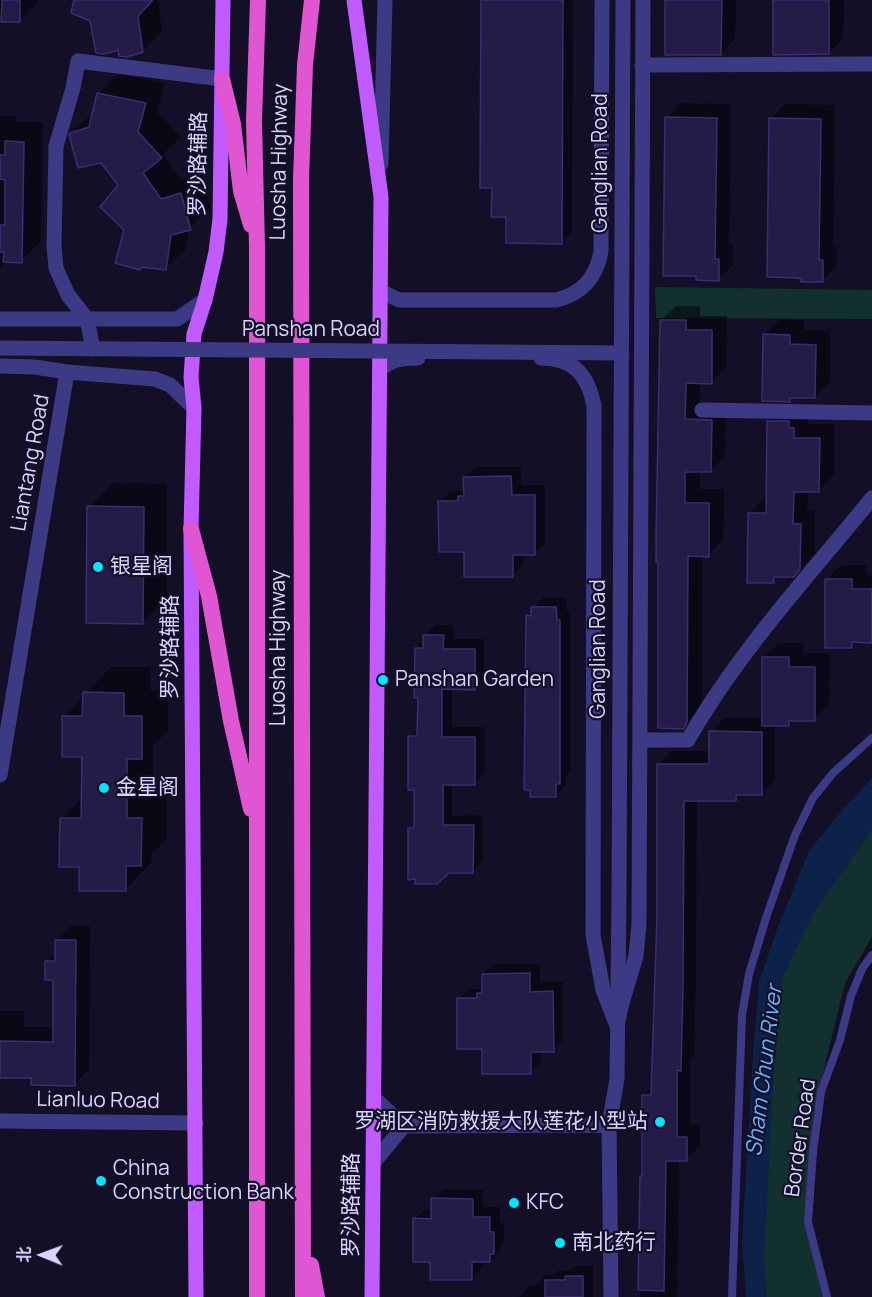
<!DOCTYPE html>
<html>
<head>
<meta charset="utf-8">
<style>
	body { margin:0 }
	#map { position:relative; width:872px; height:1297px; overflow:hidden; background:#130f26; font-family:Manrope,"Noto Sans SC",sans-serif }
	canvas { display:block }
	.north { position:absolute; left:12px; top:1225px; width:60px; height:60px; -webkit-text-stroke:4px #130f26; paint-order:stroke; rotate:271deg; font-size:16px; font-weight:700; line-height:24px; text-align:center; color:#d9d4ff }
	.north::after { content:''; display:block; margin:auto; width:21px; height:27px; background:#d9d4ff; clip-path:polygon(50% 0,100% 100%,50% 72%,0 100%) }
</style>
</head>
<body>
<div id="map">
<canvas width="872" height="1297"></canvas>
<div class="north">北</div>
</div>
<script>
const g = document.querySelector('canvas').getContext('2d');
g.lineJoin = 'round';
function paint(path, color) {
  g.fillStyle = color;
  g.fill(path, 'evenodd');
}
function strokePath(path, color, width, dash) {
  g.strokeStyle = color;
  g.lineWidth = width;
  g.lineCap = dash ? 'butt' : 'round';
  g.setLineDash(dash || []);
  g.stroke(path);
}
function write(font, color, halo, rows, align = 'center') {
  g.font = font + ' Manrope,"Noto Sans SC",sans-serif';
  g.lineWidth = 4.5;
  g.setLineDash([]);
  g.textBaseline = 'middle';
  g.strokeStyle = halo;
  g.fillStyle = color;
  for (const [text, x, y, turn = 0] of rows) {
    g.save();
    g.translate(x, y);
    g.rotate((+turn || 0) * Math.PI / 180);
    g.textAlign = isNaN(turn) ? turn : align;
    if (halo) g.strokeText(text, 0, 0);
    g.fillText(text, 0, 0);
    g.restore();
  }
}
const green = new Path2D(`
	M655,287L872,290V319L656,318Z
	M872,801V937L845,983L814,1110L811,1235L827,1297H755L749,1240L785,949Z`);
const water = new Path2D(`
	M872,778V829L811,918L782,979L773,1081L764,1263L767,1297H746L742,1241L753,1055L759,982L777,929L809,851L837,816Z`);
const shadow = new Path2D(`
	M0,0H39V1L19,21H5L0,25Z
	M76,0H158L162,31L142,51L92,19Z
	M483,0H573L572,232L562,242L508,216L493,187Z
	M667,0H736L735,39L721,53Z
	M775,0H844L843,38L829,53Z
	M118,74L165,83L157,112L181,137L163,154L181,180L201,174L210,208L189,229L186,249L166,268L126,229L120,185L101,161L71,133L94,112L98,94Z
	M681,103L731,104L729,244L733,245V265L718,279L666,118Z
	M785,104L835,105L833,246H837V266L822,281L770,119Z
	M0,116H16L15,122H43L41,241L21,261H7L0,268Z
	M676,306H700V316H727L726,367L712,382H700L699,404L726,406L725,456L711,471H700V489H724L723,540L708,555H702V706L683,727L661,320Z
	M779,320H804V330L830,331V382L815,397L793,396L789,400L764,335Z
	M783,407L808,414V424H834V475L819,490H808L807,510H815V553L793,576H779L774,581L749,514L764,499H768V422Z
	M475,467H521V485H545V543L534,553L523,554V565L512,576L465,551L440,502L450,492H465V477Z
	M113,483L167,484V598L143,622L89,507Z
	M842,565H866V575H872V641H857L852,647L827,579Z
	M543,597L566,598V610H570V773L566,776V785L556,796L528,616Z
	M435,625H453V639H484V678L474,688H452V727H485V773L474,783H452V816L483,815V861L473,871H448L416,878L410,829L416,822L415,789L410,736L419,727L416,648Z
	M779,643H803V653H830L829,704L814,719H794L789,725H775V780L761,794L741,793L735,799H697L696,971L694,1055L690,1059V1124H700V1145L687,1159H679L677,1297H640L644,1096L653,1086L658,915V765L672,751H710L711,732L724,718H763L764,657Z
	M111,667H150V690H168V731L153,745V792H167V838L152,854L151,863L125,890L80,865L62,819L83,797L84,756L64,717Z
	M71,926H90L89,1070L74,1084L32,1077H0V1011H24V1027H55V978L47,962L57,952V940Z
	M494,964H540V982H563V1040L553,1050L541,1051V1062L531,1072L484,1048L459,999L469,989H484L483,974Z
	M443,1189L483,1190V1207H500V1223H504V1242L500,1246V1251L490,1261H482V1268L472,1279L432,1260L414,1219L425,1209H433V1199Z
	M577,1266H593V1297H519L529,1286H535L545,1275H553L557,1271L572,1270Z`);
const building = new Path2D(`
	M2,0H20V22H1Z
	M74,0H153L138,16L143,52L127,57L119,56L118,50L104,54L96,53L90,21L71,13Z
	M481,0H563L562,244L506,243V217H491L492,188H480Z
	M665,0H722L721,55H665Z
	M773,0H829V54L773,55Z
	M97,93L146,103L138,132L162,158L143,173L161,199L181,193L191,230L171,235L166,270L141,267L140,270L115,263L124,230L100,207L118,185L101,163L78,168L69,135L70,133L89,127Z
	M665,117L717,118L715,259H719V281L696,280V276H663Z
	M769,118L821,119L819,260H823V282H801L800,278L767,277Z
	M5,141L24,142L22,263L3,262L4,252H0V225H5V180L0,179V155H5Z
	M660,320H686V330H712V384L686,383V389L685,419L712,420L711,472H685V503H709V557L688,556L687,722L684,729L658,728V562H656V539Z
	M763,334L790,335V344L816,345L815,398H790V402L762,401Z
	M767,421H789V428H794V438H820L819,492H794L793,524H801L800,569L794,577H774V583H747L748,513H766Z
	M511,476L512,495H535V555H513V577H464V552H439L438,501H458V496H464L463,477Z
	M87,506L144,507L143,624L86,623Z
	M825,579H852V589H872V643L852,642V648H825Z
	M531,607H556L557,620H560V784H556V797H530V790H524L526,615L531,616Z
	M423,635H444L443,649H475V690L442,689V737H475V785H443V825H474L473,873H449L437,884H415V879L408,880V828H414V790H408V736H417L418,698H414L415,648H423Z
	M762,657H789V667H815V721H789V726H762Z
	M83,692L124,693V716H142V759H127V818H142L141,866H126V891H79V867H59L60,818H81L82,757H62V716H82Z
	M709,731L762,732V795H736V801H684L683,986L681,1071L677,1070V1137H687V1161H666L664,1291L638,1290L640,1176H642V1095H651L657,915V764H709Z
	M55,940H76L75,1086L31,1085V1078H0V1041L53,1042V980H45V961H55Z
	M530,973V992L553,991L554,1052H531V1074H482V1049H457V998H477V993H482V974Z
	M431,1198L473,1199V1217H490V1232H494V1254H490V1262H472V1280H430V1262H413V1218L431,1219Z
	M565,1276H583V1297H545V1280H565Z`);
const service = new Path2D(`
	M732,1297L742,1015L749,974L766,918L795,835L813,798L833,773L872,738
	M827,1297L808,1222L813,1152L821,1092L840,1040L851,996L862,969L872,955`);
const minor = new Path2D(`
	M642,65L872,64
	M56,146L73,88L78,61L222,79
	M381,164L385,0
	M380,291L399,300H556C582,294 596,278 601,252L602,0
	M541,358C574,358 588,375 594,406L593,935L603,990L617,1026L622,1003L636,956L639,924L643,0
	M380,370C391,359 403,358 418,358
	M702,410L872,413
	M640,740H688C738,652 808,577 872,498
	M0,1121L196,1123`);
const tertiary = new Path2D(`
	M0,319H177L205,300
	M0,366L35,367L67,372L155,379L170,385L194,408
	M0,775L67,372
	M374,1098L404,1126L609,1125
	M374,1162L404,1126
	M611,1297L609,1125L617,1079L619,895L623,0`);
const primary = new Path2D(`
	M354,0L381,197L372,1297
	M196,1297L191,529L194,408L191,377L194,334L205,300L216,252L220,219L223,0`);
const trunk = new Path2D(`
	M222,79L233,124L241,191L251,225
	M191,529L209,596L231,721L251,809
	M311,1265L317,1297
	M257,1297V247L254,121L258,0
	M303,1297L301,180L305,65L312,0`);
const minorBridge = new Path2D(`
	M56,146L54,245L56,268L68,295L87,319L93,349`);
const tertiaryBridge = new Path2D(`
	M0,348L621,353`);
const markers = [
	[98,567,6,"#00e5ff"],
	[383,680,6,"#00e5ff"],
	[104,788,6,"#00e5ff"],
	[660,1122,6,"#00e5ff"],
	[101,1181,6,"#00e5ff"],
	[514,1203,6,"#00e5ff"],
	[560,1243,6,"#00e5ff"]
];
const streetNames = [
	["Luosha Highway",280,162,-89],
	["Ganglian Road",601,163,-90],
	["罗沙路辅路",199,164,-89],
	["Panshan Road",311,330],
	["Liantang Road",31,463,-80],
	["罗沙路辅路",171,647,-90],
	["Luosha Highway",279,648,-90],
	["Ganglian Road",599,649,-90],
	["Lianluo Road",98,1101,1],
	["Border Road",801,1138,-82],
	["罗沙路辅路",352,1205,-90]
];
const poiNames = [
	["银星阁",110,567],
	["Panshan Garden",395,680],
	["金星阁",116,788],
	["罗湖区消防救援大队莲花小型站",648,1122,"right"],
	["China",113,1169],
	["Construction Bank",113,1193],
	["KFC",526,1203],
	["南北药行",572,1243]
];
const waterNames = [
	["Sham Chun River",765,1071,-83]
];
paint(green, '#12302f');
paint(water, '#0c2248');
paint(shadow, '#0007');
paint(building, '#241b47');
strokePath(building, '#3b2d73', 1.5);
strokePath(service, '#3d3a85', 8);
strokePath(minor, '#3d3a85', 15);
strokePath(tertiary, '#3d3a85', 15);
strokePath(primary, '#c25bff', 15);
strokePath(trunk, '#e055d1', 16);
strokePath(minorBridge, '#3d3a85', 15);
strokePath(tertiaryBridge, '#3d3a85', 15);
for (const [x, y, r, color] of markers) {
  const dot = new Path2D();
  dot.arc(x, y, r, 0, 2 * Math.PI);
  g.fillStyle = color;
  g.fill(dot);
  strokePath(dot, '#130f26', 2);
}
write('21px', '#d9d4ff', '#130f26', streetNames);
write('21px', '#d9d4ff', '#130f26', poiNames, 'left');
write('italic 22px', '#62b6ff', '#130f26', waterNames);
</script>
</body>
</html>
